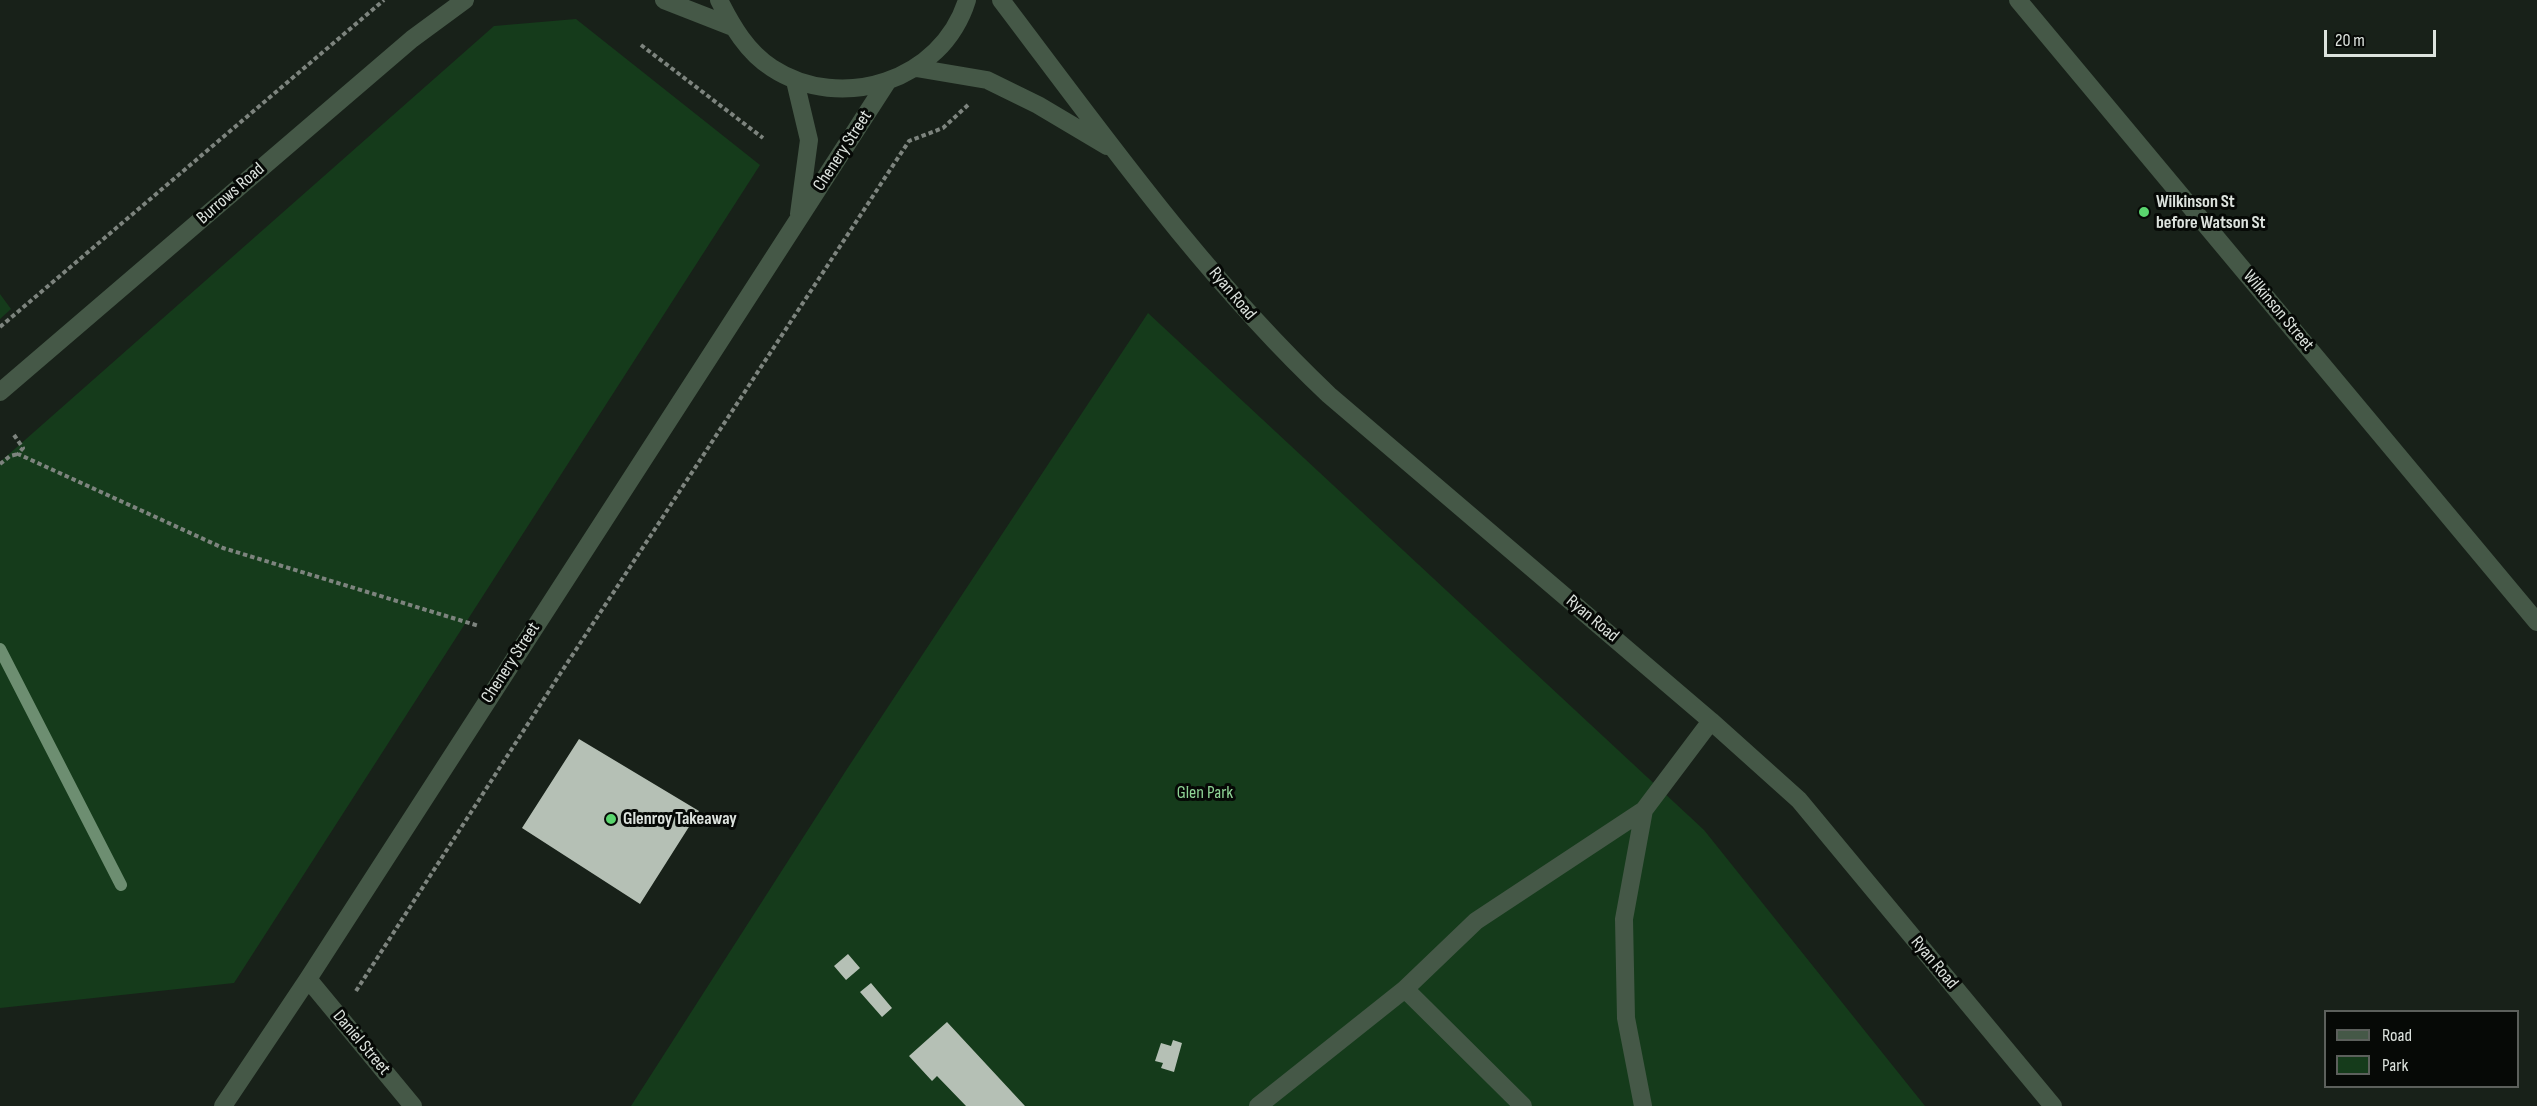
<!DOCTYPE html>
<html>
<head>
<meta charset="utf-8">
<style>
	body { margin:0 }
	#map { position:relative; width:2537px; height:1106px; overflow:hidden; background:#182119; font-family:"Sofia Sans Condensed",sans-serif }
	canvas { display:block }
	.legend { position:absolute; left:2324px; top:1010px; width:195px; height:78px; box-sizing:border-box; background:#060906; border:2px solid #5c605c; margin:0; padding:8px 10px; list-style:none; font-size:18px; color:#dde3de }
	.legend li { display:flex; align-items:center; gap:12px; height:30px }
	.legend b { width:30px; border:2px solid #5c605c }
	.scale { position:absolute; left:2324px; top:30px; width:112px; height:27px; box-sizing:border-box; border:3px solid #dde3de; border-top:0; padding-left:8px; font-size:18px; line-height:21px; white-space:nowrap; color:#dde3de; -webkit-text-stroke:4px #060906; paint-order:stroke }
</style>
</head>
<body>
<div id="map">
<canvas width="2537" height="1106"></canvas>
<ul class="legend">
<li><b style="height:8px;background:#455847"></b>Road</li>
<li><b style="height:16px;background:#153b1b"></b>Park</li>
</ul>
<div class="scale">20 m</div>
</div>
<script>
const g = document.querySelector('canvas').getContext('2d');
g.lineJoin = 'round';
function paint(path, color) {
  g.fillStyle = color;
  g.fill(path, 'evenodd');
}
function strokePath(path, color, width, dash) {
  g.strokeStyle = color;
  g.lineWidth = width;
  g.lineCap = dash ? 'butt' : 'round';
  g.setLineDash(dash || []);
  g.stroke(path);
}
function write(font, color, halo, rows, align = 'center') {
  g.font = font + ' "Sofia Sans Condensed",sans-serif';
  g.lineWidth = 6;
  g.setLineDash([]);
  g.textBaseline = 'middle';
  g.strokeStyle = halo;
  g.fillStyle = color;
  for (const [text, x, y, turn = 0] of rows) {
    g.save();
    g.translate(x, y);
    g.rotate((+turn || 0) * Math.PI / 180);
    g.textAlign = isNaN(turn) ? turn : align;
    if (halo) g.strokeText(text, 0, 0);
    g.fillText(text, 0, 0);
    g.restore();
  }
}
const green = new Path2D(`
	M576,19L760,165L234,983L0,1008V462L494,26Z
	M0,294L11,309L0,319Z
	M1148,313L1704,830L1925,1106H631L847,769Z`);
const stream = new Path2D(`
	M0,649L121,885`);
const building = new Path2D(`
	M579,739L699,811L640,904L522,828Z
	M848,954L860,968L846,980L834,966Z
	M871,983L892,1008L882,1017L860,992Z
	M947,1022L1025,1106H966L937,1076L932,1081L909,1056Z
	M1173,1040L1182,1043L1174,1072L1161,1068L1163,1063L1155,1061L1161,1043L1171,1046Z`);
const path = new Path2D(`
	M641,45L763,138
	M0,327L384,0
	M14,435L23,448L18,454L223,548L479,626
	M0,464L10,456L18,454
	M356,991L560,674L909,141L943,128L968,105`);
const minor = new Path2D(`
	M664,0L733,27
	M719,0C732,26 747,52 772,68C841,113 942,81 967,0
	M1001,0C1104,136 1204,277 1329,395L1711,721L1799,800L2053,1106
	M2018,0L2537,622
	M916,68L987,80L1038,105L1107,146
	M795,81L809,140L799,214
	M0,392L412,39L465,0
	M308,979L413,1106
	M1405,989L1523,1106
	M223,1106L308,979L887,82
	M1258,1106L1405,989L1476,921L1644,810
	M1643,1106L1626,1018L1624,919L1644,810L1711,721`);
const markers = [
	[2144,212,6,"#5ad56e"],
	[611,819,6,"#5ad56e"]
];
const streetNames = [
	["Chenery Street",843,151,-57],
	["Burrows Road",231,194,-41],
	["Ryan Road",1232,294,50],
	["Wilkinson Street",2278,311,50],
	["Ryan Road",1592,619,40],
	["Chenery Street",511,663,-57],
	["Ryan Road",1934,963,50],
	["Daniel Street",361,1043,50]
];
const poiNames = [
	["Wilkinson St",2156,202],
	["before Watson St",2156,223],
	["Glenroy Takeaway",623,819]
];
const parkNames = [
	["Glen Park",1205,793]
];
paint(green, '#153b1b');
strokePath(stream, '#6d8e71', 12);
paint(building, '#b5c0b5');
strokePath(path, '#7d847e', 4, [4.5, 3]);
strokePath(minor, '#455847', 18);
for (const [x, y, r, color] of markers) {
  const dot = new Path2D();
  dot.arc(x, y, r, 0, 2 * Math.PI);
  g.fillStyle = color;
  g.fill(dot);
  strokePath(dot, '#060906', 2);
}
write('18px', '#dde3de', '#060906', streetNames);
write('bold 18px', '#dde3de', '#060906', poiNames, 'left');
write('18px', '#8fd496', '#060906', parkNames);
</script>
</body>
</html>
